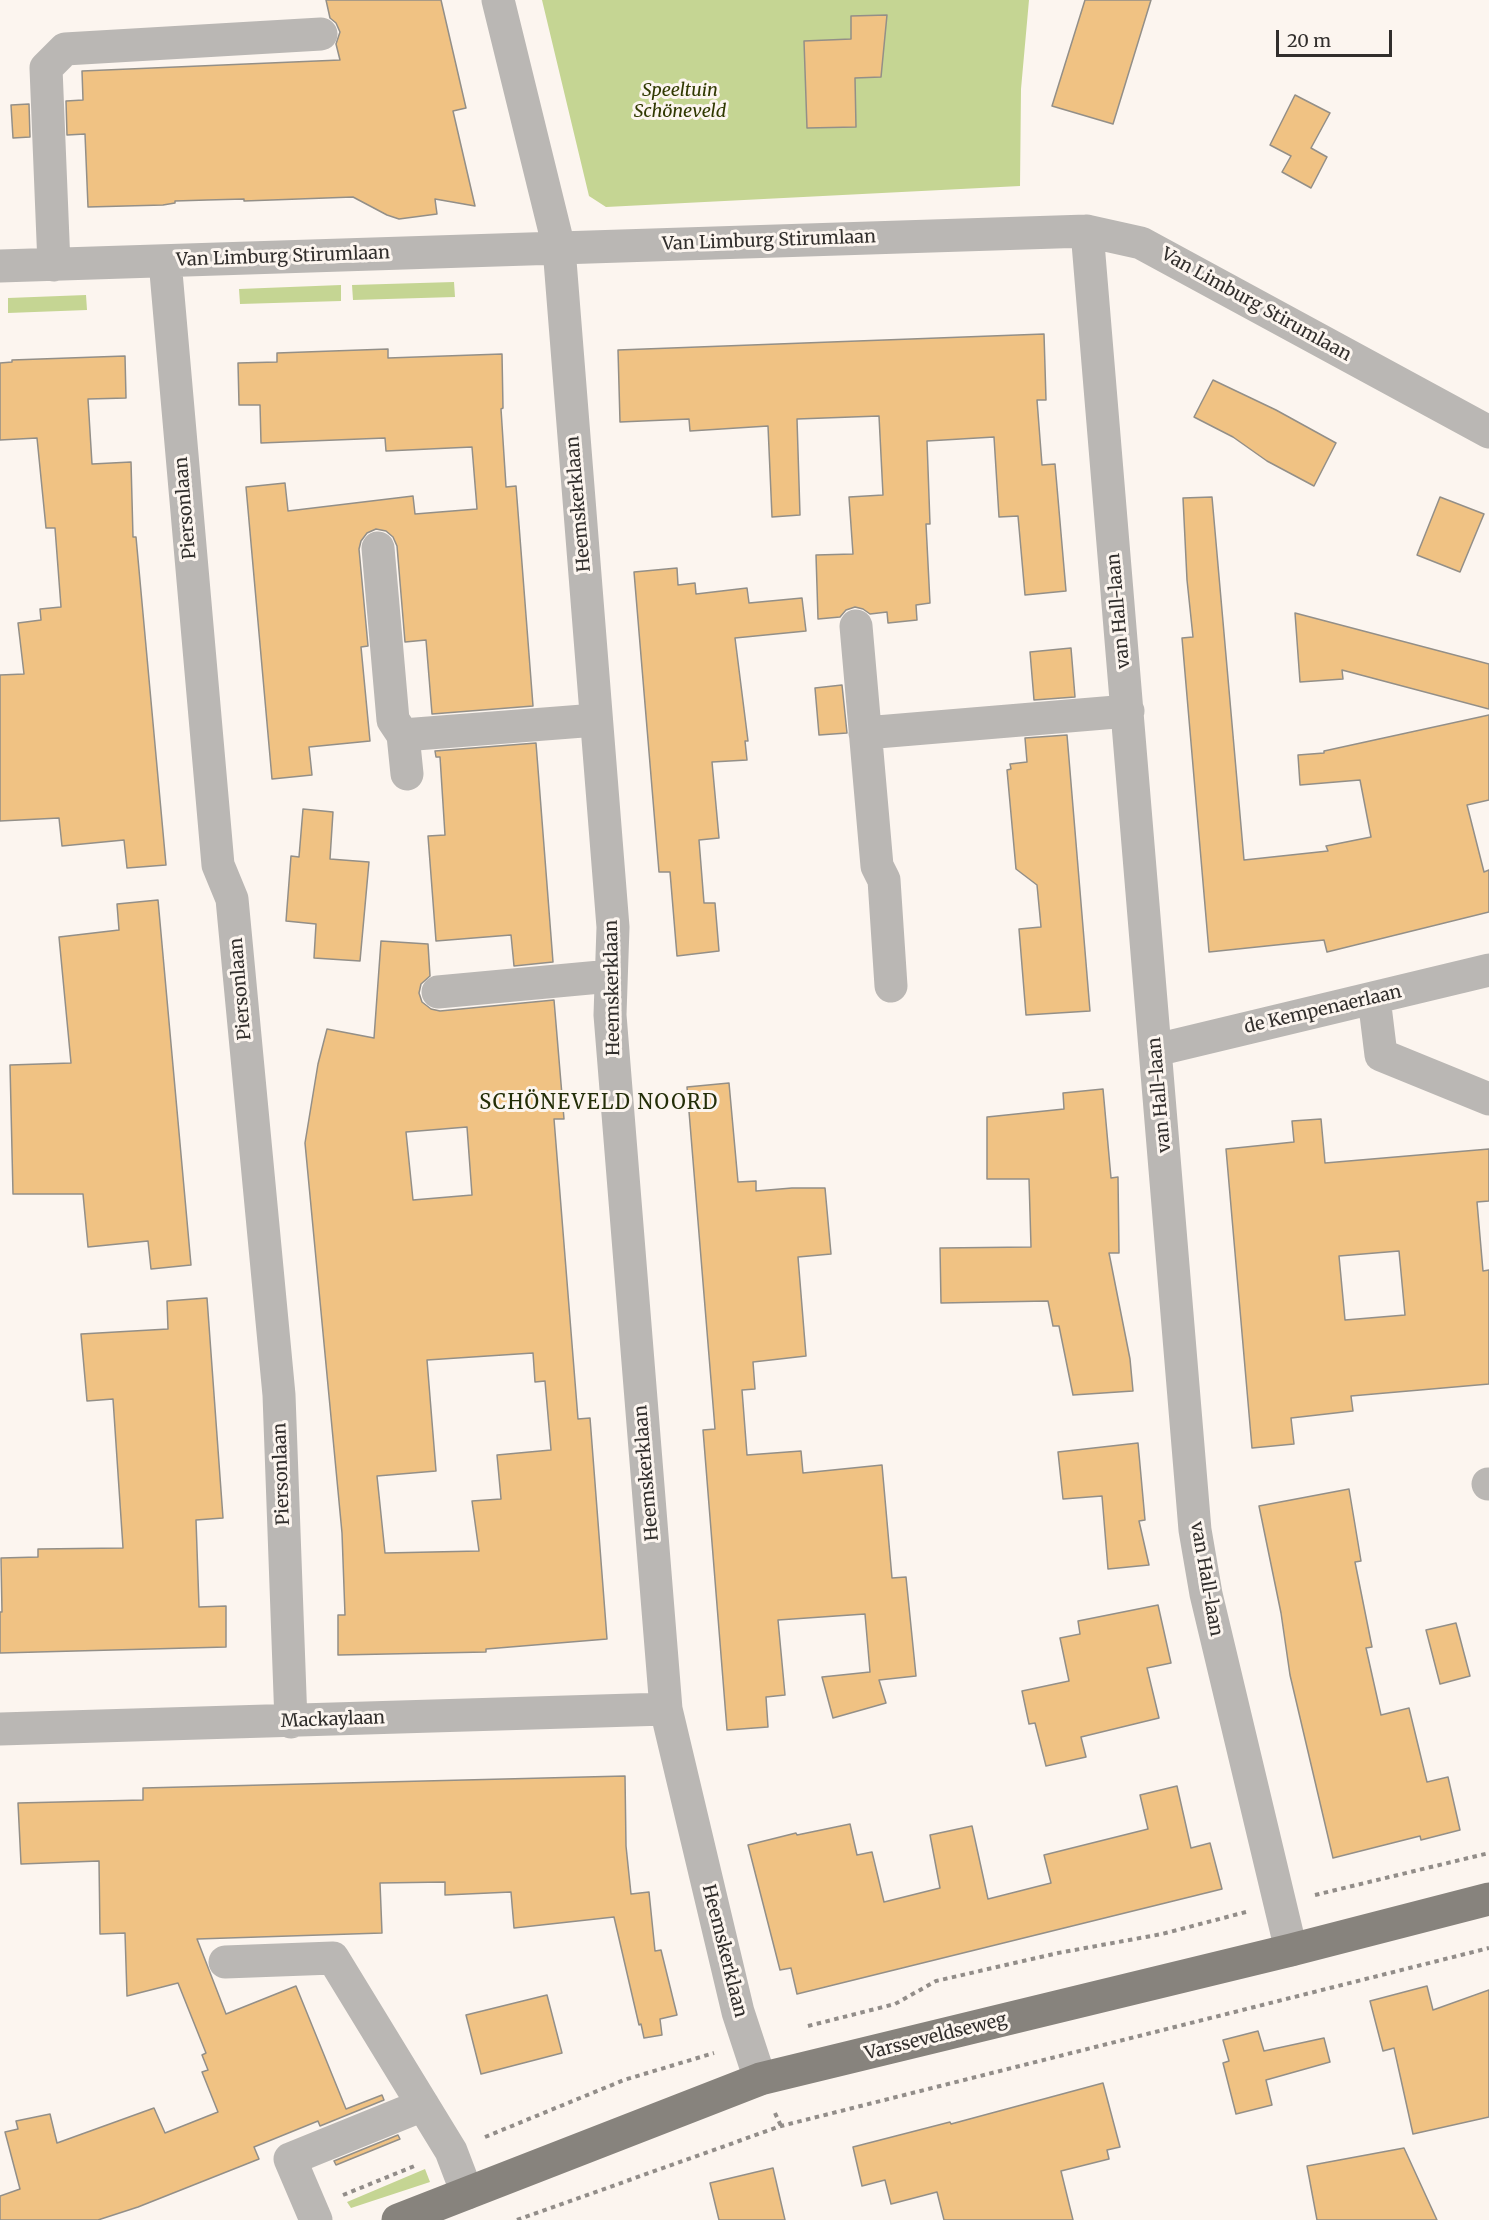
<!DOCTYPE html>
<html>
<head>
<meta charset="utf-8">
<style>
	body { margin:0 }
	#map { position:relative; width:1489px; height:2220px; overflow:hidden; background:#fcf5ef; font-family:Merriweather,serif }
	canvas { display:block }
	.scale { position:absolute; left:1276px; top:30px; width:116px; height:27px; box-sizing:border-box; border:3px solid #312e2c; border-top:0; padding-left:8px; font-size:18px; line-height:21px; white-space:nowrap; color:#312e2c; -webkit-text-stroke:4px #fcf5ef; paint-order:stroke }
</style>
</head>
<body>
<div id="map">
<canvas width="1489" height="2220"></canvas>
<div class="scale">20 m</div>
</div>
<script>
const g = document.querySelector('canvas').getContext('2d');
g.lineJoin = 'round';
function paint(path, color) {
  g.fillStyle = color;
  g.fill(path, 'evenodd');
}
function strokePath(path, color, width, dash) {
  g.strokeStyle = color;
  g.lineWidth = width;
  g.lineCap = dash ? 'butt' : 'round';
  g.setLineDash(dash || []);
  g.stroke(path);
}
function write(font, color, halo, rows, align = 'center') {
  g.font = font + ' Merriweather,serif';
  g.lineWidth = 6;
  g.setLineDash([]);
  g.textBaseline = 'middle';
  g.strokeStyle = halo;
  g.fillStyle = color;
  for (const [text, x, y, turn = 0] of rows) {
    g.save();
    g.translate(x, y);
    g.rotate((+turn || 0) * Math.PI / 180);
    g.textAlign = isNaN(turn) ? turn : align;
    if (halo) g.strokeText(text, 0, 0);
    g.fillText(text, 0, 0);
    g.restore();
  }
}
const green = new Path2D(`
	M542,0H1029L1021,89L1020,186L606,207L589,196Z
	M454,282L455,297L353,300L352,285Z
	M341,285V301L240,304L239,289Z
	M86,295L87,310L8,313V298Z
	M425,2169L430,2182L351,2208L347,2202Z`);
const building = new Path2D(`
	M326,0H441L466,108L453,111L475,206L435,199L437,214L399,219L387,215L353,197L244,201V199L207,200L175,201V203L163,205L88,207L85,134L67,135L66,101L83,100L82,71L340,60L336,44L340,32L336,23L330,18Z
	M1085,0H1151L1113,124L1052,106Z
	M887,15L881,77L855,78L856,127L807,128L804,41L851,39V16Z
	M1295,95L1330,113L1311,148L1327,157L1311,188L1282,172L1291,156L1270,145Z
	M29,104L30,137L13,138L11,105Z
	M1044,334L1046,400H1037L1042,465L1055,464L1066,591L1025,595L1018,516L999,517L994,437L927,441L930,524H926L930,603L916,605L917,620L888,623L887,612L870,614L863,609L855,607L846,610L840,617L818,619L816,555L853,554L849,497L883,495L879,416L797,419L800,515L772,517L768,426L690,431L689,419L620,422L618,350Z
	M388,349V358L502,354L503,408L501,409L506,487L516,486L533,706L432,714L426,640L405,642L397,546L393,537L386,531L376,529L367,533L361,541L359,549L368,646L361,647L370,741L309,747L312,775L272,779L246,487L285,483L288,511L413,496L415,514L477,509L472,447L386,451L385,438L261,443L260,405H239L238,363L277,362V353Z
	M125,356L126,398L88,399L92,464L131,462L133,537H136L166,865L127,868L124,840L62,846L59,818L0,821V675L24,674L18,623L41,620L40,609L61,607L55,528H46L37,438L0,440V363L12,362V360Z
	M1213,380L1276,410L1336,443L1314,486L1267,461L1233,437L1194,417Z
	M1212,497L1244,860L1328,851L1326,846L1371,837L1360,780L1300,785L1298,755L1324,753V751L1489,715V800L1467,805L1484,872L1489,870V912L1327,952L1324,940L1209,952L1182,638L1193,637L1187,580L1183,498Z
	M1440,497L1484,514L1460,572L1417,555Z
	M677,568L678,585L695,583L696,594L747,588L749,603L802,598L806,631L735,638L748,741H745L747,760L712,762L719,838L699,840L704,903H715L719,951L677,956L670,872H659L634,572Z
	M1295,613L1489,664V709L1342,670L1343,679L1300,682Z
	M1071,648L1075,697L1034,700L1030,652Z
	M842,685L847,733L819,735L815,688Z
	M1067,735L1090,1011L1026,1015L1019,929L1041,927L1037,885L1016,869L1007,770L1011,769L1010,764L1027,762L1025,738Z
	M536,743L553,962L514,966L511,935L436,941L428,836L445,835L440,757H436L435,751Z
	M303,809L333,812L330,859L369,862L360,961L314,958L316,924L286,921L291,856L299,857Z
	M158,900L191,1265L151,1269L148,1241L88,1247L83,1194H13L10,1065L71,1063L59,937L119,930L117,904Z
	M381,941L428,944L430,976L421,984L419,993L422,1002L431,1009L440,1011L554,1000L564,1119H554L578,1419L590,1418L607,1639L486,1649V1652L338,1655V1615H345L342,1533L305,1143L318,1064L327,1029L374,1038ZM467,1127L472,1195L413,1200L406,1132ZM533,1353L535,1382L545,1381L551,1450L497,1455L501,1499L472,1501L479,1551L385,1553L377,1476L436,1471L427,1360Z
	M729,1083L738,1182L756,1181V1191L792,1188H825L831,1254L798,1257L806,1356L753,1362L755,1389L742,1390L747,1455L801,1451L803,1473L882,1465L892,1578L906,1577L916,1676L879,1680L886,1703L833,1718L822,1677L870,1672L865,1614L778,1620L785,1695L766,1697L768,1727L727,1730L703,1430L715,1429L687,1087Z
	M1103,1089L1111,1178L1118,1177L1119,1253H1109L1130,1359L1133,1391L1073,1395L1059,1326H1053L1048,1301L941,1303L940,1248L1031,1247L1029,1179H987V1117L1064,1109L1063,1093Z
	M1321,1119L1325,1163L1489,1149V1201L1477,1202L1483,1271L1489,1270V1384L1351,1396L1353,1411L1291,1418L1294,1444L1252,1448L1226,1149L1294,1142L1292,1121ZM1399,1251L1405,1315L1345,1320L1339,1256Z
	M207,1298L223,1518L196,1520L199,1607L226,1606V1647L0,1653V1612H2L1,1558L38,1557V1549L123,1548L113,1399L87,1401L81,1334L168,1329L167,1301Z
	M1138,1443L1145,1520L1139,1521L1149,1565L1108,1569L1102,1496L1063,1499L1058,1452Z
	M1349,1489L1361,1561L1355,1562L1372,1647L1366,1648L1381,1715L1409,1708L1427,1782L1448,1777L1460,1830L1421,1840L1420,1836L1333,1858L1290,1675L1281,1613L1259,1506Z
	M1158,1605L1171,1663L1147,1668L1159,1718L1081,1737L1086,1757L1046,1766L1035,1723L1029,1724L1022,1691L1069,1681L1060,1638L1080,1634L1078,1621Z
	M1456,1623L1470,1676L1440,1684L1426,1630Z
	M625,1776L626,1846L631,1894L649,1892L655,1951L661,1950L677,2015L660,2019L662,2035L644,2038L641,2024L639,2025L614,1917L514,1928L511,1892L445,1895V1882L380,1883L382,1933L197,1939L226,2014L296,1986L346,2109L382,2095L384,2100L320,2126L318,2121L254,2147L259,2159L138,2207L98,2220H0V2196L20,2189L5,2132L18,2129L16,2121L50,2114L57,2143L154,2108L165,2133L218,2112L202,2072L208,2070L202,2055L206,2053L178,1983L127,1996L125,1933L100,1934L99,1861L21,1864L18,1803L143,1800V1788Z
	M1177,1786L1191,1848L1210,1843L1222,1889L797,1994L791,1968L780,1970L748,1845L796,1833L797,1835L850,1824L857,1855L872,1852L884,1902L940,1888L930,1835L972,1826L988,1899L1051,1883L1044,1855L1148,1829L1140,1795Z
	M1427,1986L1433,2010L1489,1990V2117L1413,2134L1394,2048L1383,2051L1370,2001Z
	M547,1995L562,2053L481,2074L466,2015Z
	M1258,2031L1264,2051L1324,2038L1330,2062L1266,2080L1272,2105L1236,2114L1223,2063L1229,2061L1223,2040Z
	M1103,2083L1120,2147L1107,2150L1109,2159L1061,2171L1073,2220H944L937,2192L891,2204L885,2180L862,2186L853,2147L950,2122L951,2124Z
	M398,2135L400,2139L336,2165L334,2161Z
	M1404,2148L1437,2220H1317L1307,2166Z
	M773,2168L785,2220H719L710,2183Z`);
const path = new Path2D(`
	M1315,1895L1489,1853
	M808,2026L895,2004L936,1981L1058,1953L1162,1934L1246,1912
	M775,2113L781,2126
	M485,2137L624,2080L714,2053
	M343,2195L417,2165
	M517,2220L781,2126L1489,1948`);
const minor = new Path2D(`
	M498,0L559,248L613,927L610,1015L666,1709L738,2012L760,2079
	M1087,231L1195,1530L1206,1594L1291,1950
	M165,261L218,865L232,899L279,1395L291,1722
	M54,265L46,68L65,49L321,34
	M0,266L1087,231L1141,243L1489,432
	M378,548L393,720L403,735L596,720
	M856,626L877,866L884,880L891,986
	M865,733L1128,711
	M403,735L407,774
	M438,992L611,976
	M1374,998L1381,1055L1489,1099
	M1156,1050L1489,970
	M1488,1484H1489
	M0,1729L666,1709
	M225,1962L333,1958L451,2151L467,2193
	M316,2220L290,2159L423,2105`);
const major = new Path2D(`
	M398,2220L760,2079L1291,1950L1489,1899`);
const parkNames = [
	["Speeltuin",680,91],
	["Schöneveld",680,112]
];
const streetNames = [
	["Van Limburg Stirumlaan",769,241,-2],
	["Van Limburg Stirumlaan",283,257,-2],
	["Van Limburg Stirumlaan",1256,305,29],
	["Heemskerklaan",579,504,-95],
	["Piersonlaan",186,508,-95],
	["van Hall-laan",1119,611,-95],
	["Heemskerklaan",613,988,-91],
	["Piersonlaan",241,989,-95],
	["de Kempenaerlaan",1323,1010,-13],
	["van Hall-laan",1160,1095,-95],
	["Heemskerklaan",647,1473,-95],
	["Piersonlaan",282,1474,-92],
	["van Hall-laan",1206,1579,80],
	["Mackaylaan",333,1720,-2],
	["Heemskerklaan",724,1951,76],
	["Varsseveldseweg",936,2037,-14]
];
const neighbourhoodNames = [
	["SCHÖNEVELD NOORD",599,1103]
];
paint(green, '#c5d593');
paint(building, '#f0c283');
strokePath(building, '#938f88', 1.5);
strokePath(path, '#928d89', 4, [4.5, 4.5]);
strokePath(minor, '#bab7b4', 33);
strokePath(major, '#87837d', 33);
write('italic 18px', '#303901', '#fcf5ef', parkNames);
write('18px', '#312e2c', '#fcf5ef', streetNames);
g.letterSpacing = '1.5px';
write('20px', '#232e08', '#fcf5ef', neighbourhoodNames);
g.letterSpacing = '0px';
</script>
</body>
</html>
